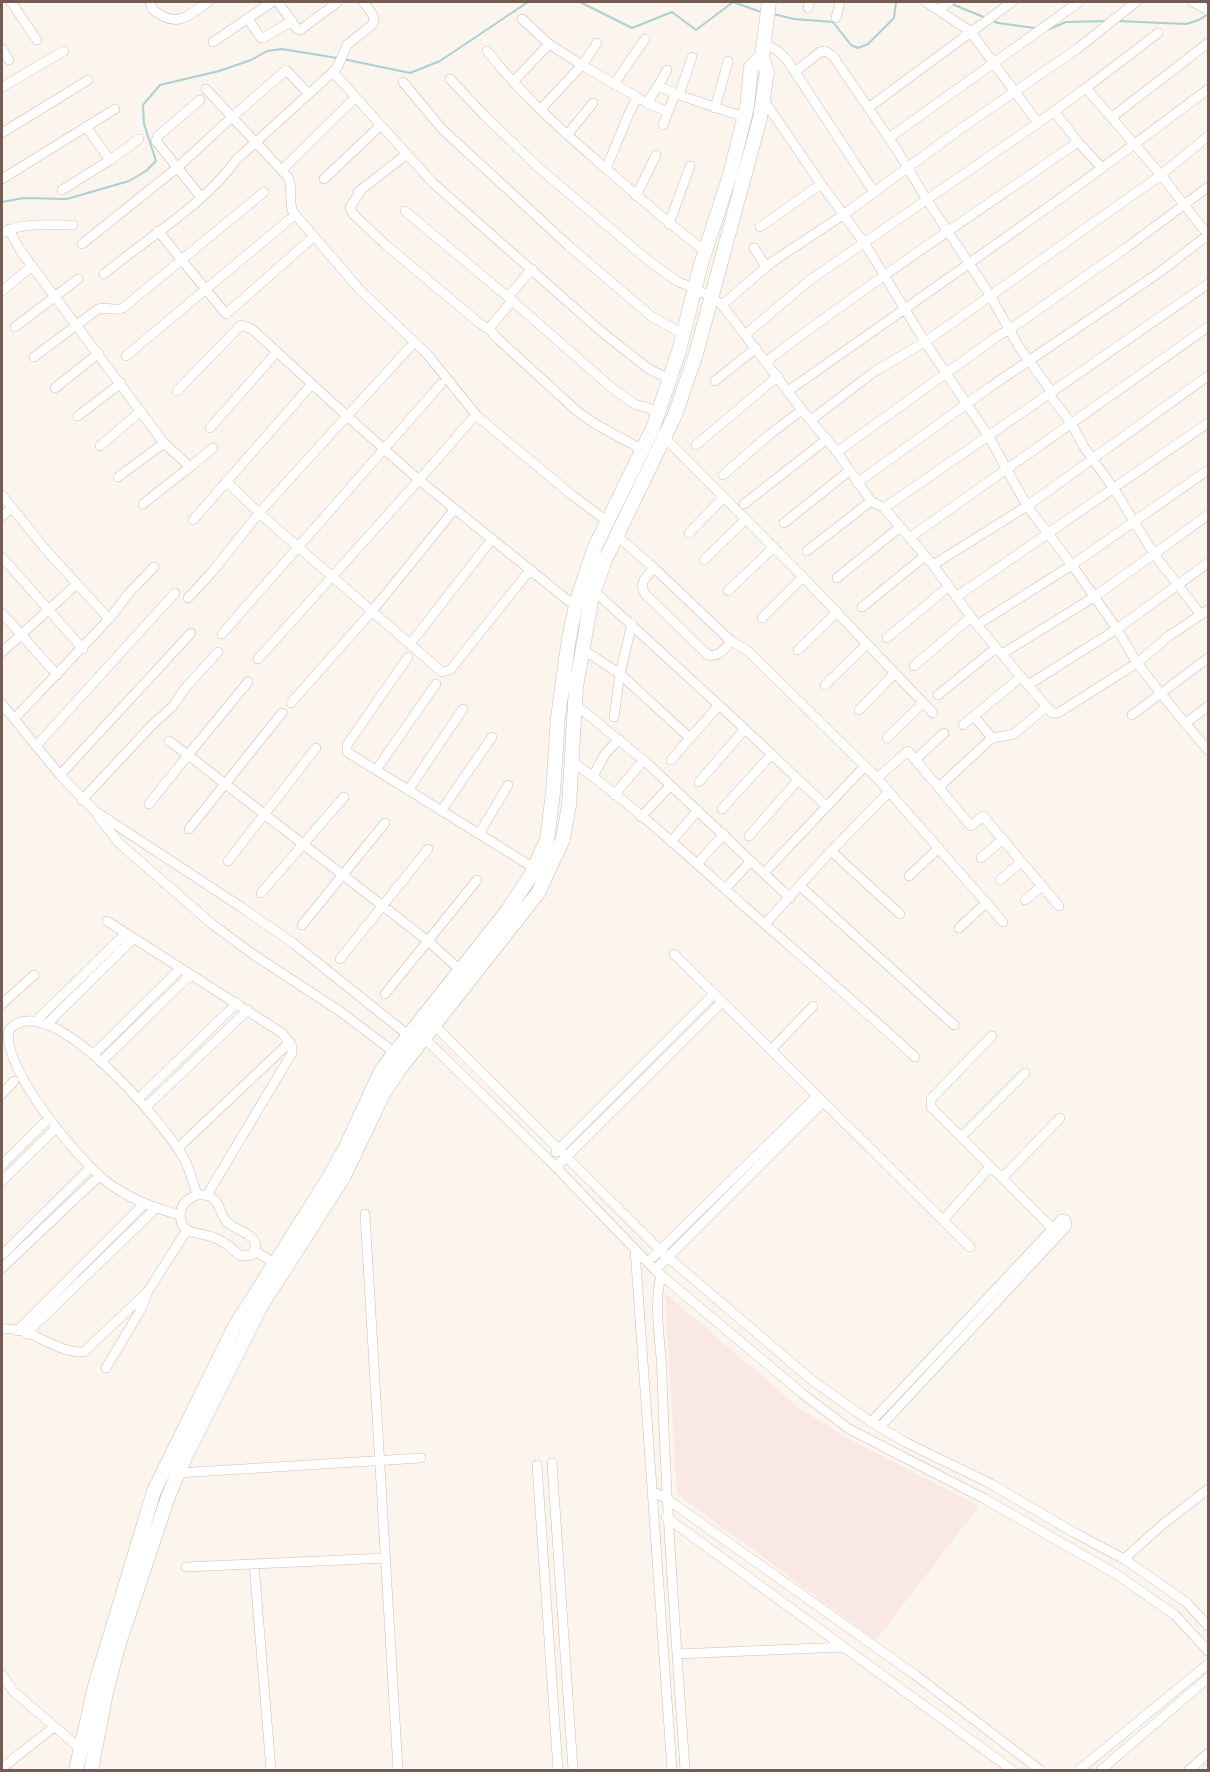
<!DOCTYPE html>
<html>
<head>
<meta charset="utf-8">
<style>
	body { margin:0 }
	#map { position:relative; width:1210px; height:1772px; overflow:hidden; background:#fbf5ed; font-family:Roboto,sans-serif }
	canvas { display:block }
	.frame { position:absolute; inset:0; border:3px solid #745c52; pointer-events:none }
</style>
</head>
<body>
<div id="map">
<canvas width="1210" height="1772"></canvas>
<div class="frame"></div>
</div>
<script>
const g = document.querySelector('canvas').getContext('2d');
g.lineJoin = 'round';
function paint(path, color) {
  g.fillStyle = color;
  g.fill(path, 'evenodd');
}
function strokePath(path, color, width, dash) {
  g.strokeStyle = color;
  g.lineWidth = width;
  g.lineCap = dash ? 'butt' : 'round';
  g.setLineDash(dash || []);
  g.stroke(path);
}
const commercial = new Path2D(`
	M665,1293L799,1408L845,1437L979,1506L876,1640L677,1494Z`);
const stream = new Path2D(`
	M580,2L632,28L672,12L696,30L733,2
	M733,2L761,12
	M952,4L986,18
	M773,14L794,19L833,22L851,45L858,48L868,44L894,18L896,2
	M991,20L998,23L1035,28
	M1117,21L1186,24L1199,20L1208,14
	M1047,30L1066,22L1108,21
	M343,59L410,73L440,61L528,2
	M2,202L24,198L67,199L129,181L146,171L156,161L144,124L143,105L160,85L219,71L251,60L267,51L282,49L337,58`);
const street = new Path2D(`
	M11,2L37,40
	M150,2L152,9C177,29 186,17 208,2
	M278,2L297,29L300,30L338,2
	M926,2L970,31L1038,123
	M1193,2L1208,10
	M808,8L809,2
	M939,9L949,2
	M836,18L840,2
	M248,19L261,38H263L292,21
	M522,19L549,44
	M213,42L272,2
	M764,44L777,50L787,60L874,192
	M2,49L9,60
	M487,51C520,93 561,130 602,165C636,195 669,224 705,251
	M333,72L433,183L603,333L649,369L669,379
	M795,72L820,52L825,51L833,56L897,150L927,200L990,295L1019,347L1049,388L1051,397L1071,423L1084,447L1114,489L1154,554L1094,597L1002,654
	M450,79L484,115L539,168L649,261L677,281L710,296L722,305L802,410L837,452L871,501L884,508L933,565L977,625L1052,713H1058L1137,663L1169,636L1208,610
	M403,82L442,129L569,246L651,316L683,334
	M513,82L549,44L582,65L637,97
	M614,84L645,39
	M658,86L667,70
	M2,87L64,51
	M1086,88L1158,33
	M206,89L288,177C294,188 288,201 293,212L360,290L427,354L478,417L572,495L608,522
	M679,95L744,117
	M763,99L821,184L865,244L925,342L989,437L1027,506L1072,565L1117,629L1137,663L1175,711L1208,750
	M200,100L158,136L156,141L201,197
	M647,103L668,112
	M715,108L728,61
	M868,108L1012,2
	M541,109L582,65L597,43
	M1054,111L1078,142
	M1112,117L1208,43
	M663,125L675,94
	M87,128L110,160
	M2,133L88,80
	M567,135L593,103
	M889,138L1079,2
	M606,169L627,118L637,97L647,103L658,86L679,95L692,57
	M282,170L355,98
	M2,179L115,109
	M324,179L380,126
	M362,189L350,207L353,214L386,245L478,322L490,330
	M62,190L110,160L139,139
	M358,192L407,154
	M636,196L656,155
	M405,211L508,297L612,388L636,405L646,407L658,413
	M669,224L690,166
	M760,227L821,184
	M9,229L20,250L164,443L190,467L143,504
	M158,231L226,314L310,240
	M2,233C24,222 48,225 73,225
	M82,244L178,167L231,118L286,70L308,93
	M754,248L766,267
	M104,274C146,239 205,204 236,160L333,72L338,66L347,45L373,24C376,15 368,8 363,2
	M2,291L32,266
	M508,297L532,269
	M512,301L491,326L490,330L498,339L578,412L597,425L643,450
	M722,305L772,262L843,215L959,130L1077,49L1136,2
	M15,327L78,279
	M746,334L810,280L1038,123L1086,88L1161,175L1208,136
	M410,347L347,416L419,480L473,418
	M126,356L290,219
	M34,357L98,309C107,306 114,312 123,308L264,192
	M767,361C868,284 974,214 1078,142L1102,168
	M715,381L756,348
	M55,388L99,353
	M177,391L241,325L252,329L312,384
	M788,391C929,292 1071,193 1208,89
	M78,416L121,383
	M811,420L875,371L925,342L1161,175L1208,235
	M210,428L276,353
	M662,435L803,577L933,713
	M696,445L778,376
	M100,446L141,411
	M837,452L999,335L1009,330L1126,248L1208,187
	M190,467L213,448
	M723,475L770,434L802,410
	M118,477L164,443
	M226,481L259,513L442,672L450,670L530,570
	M857,483L990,387L1157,274L1208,235
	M2,495L46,550L109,619L14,719
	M744,504L827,439
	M884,508L1208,284
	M2,516L12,508
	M784,523L849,471
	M689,533L724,497
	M617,536L654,568L731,641L748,651L877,778L1003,922
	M909,538L1208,327
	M807,551L871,501
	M2,557L83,649
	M704,560L746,519
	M933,565L1027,506L1208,376
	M654,568C647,576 638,583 645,594L708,655C719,658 725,648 731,641
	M837,578L900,527
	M592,589L745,729L827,807
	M728,591L774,547
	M956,597L1208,423
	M188,598L213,571L259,513L347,416L312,384L193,520
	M862,607L925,556
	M2,613L57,675
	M1201,615L1154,554L1208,515
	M762,618L803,577
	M109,619L129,593L154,567
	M977,625L1072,565L1208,470
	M222,634L441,384
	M887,638L948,587
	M410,644L492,539
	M582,649L620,674L690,738
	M798,650L837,612
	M2,652L77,584
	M408,657L347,745V752L534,868
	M258,659L419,480L576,607
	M914,666L971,617
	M825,685L867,644
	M1028,685L1117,629L1208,563
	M938,695L996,648
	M291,703L373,610L454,510
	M2,704L60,775L95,811L241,907L293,943L413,1039
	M575,704L648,764L790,898
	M859,710L895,673
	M1132,715L1208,658
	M974,716L992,738
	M614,717L620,674L632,624
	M1186,723L1208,706
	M963,725L1021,677
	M887,738L923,703
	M169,741L188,755L248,682
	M36,746L175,593
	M570,760C632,804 688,856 744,906C801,956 859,1005 915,1057
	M671,760L719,705
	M915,760L944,733
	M376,770L436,684
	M60,775L191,633
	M593,776L605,754L619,739
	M877,778L908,751L971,826L983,816L1059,906
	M699,782L745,729
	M939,787L992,738L1014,734L1046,707
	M409,789L463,709
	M614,795L644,760
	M82,800L152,725L173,706L186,687L218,652
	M149,804L188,755L428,941L460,970
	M722,809L772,754
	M441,811L492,737
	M98,816L120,844L212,924L254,955L341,1012L395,1053
	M641,817L670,786
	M189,829L282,713
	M479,834L508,785
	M749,836L798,780
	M671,842L698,810
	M831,851L900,914
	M981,858L1003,839
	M228,861L316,748
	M697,864L724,834
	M764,873L865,766
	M909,876L939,848
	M1000,880L1021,862
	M800,886L954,1025
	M725,889L751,861
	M261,893L344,797
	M1025,900L1042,886
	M107,921L282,1033L292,1046V1053L207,1195
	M765,924L831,851L889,792
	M302,925L385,823
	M959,928L986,903
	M674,954L970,1247
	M340,959L428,849
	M385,994L477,880
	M2,1004L34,975
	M36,1021L125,934
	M430,1021L664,1254L813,1381L871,1422L905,1442L991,1484L1073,1532L1124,1559L1186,1602L1208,1626
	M46,1025L133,939
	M420,1034L549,1160L655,1270L803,1394L849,1429L985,1499L1116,1574L1175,1615L1208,1651
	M992,1036L931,1099V1107L1055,1231
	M771,1050L813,1006
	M93,1055L180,969
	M102,1061L190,975
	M2,1094L14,1081
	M139,1098L237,1003
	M146,1107L248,1010
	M961,1137L1025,1073
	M178,1148L290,1042
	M556,1152L714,994
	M2,1165L44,1123
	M556,1167L722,1002
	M1002,1178L1060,1118
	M2,1181L52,1132
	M197,1195C202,1195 206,1194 211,1197C221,1203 219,1214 227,1222C236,1231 252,1232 256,1245L252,1255L241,1256C235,1253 232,1247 226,1244C221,1241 215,1237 209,1236C196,1232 177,1234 181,1211C182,1203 189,1198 197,1195Z
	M365,1214L398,1770
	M181,1215C156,1209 135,1201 114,1187C85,1169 0,1068 9,1030C48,984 165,1125 183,1157C190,1168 193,1182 197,1195
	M943,1220L990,1167
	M635,1249L672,1770
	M255,1251L274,1263
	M2,1255L89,1169
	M648,1262L817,1096
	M2,1268L99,1176
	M655,1270L823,1102
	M661,1275C653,1308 661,1341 662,1374C666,1507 676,1638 685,1770
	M2,1329C29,1325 56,1354 84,1352L148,1291
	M17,1331L144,1204
	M26,1334L155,1209
	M106,1368L140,1311L148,1291L187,1230
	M871,1422L1058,1223L1061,1219L1066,1220L1067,1226L880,1427
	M552,1463L573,1770
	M537,1465L558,1770
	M175,1471L178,1473L421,1458
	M652,1491L667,1499L914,1674L1040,1770
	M666,1517L1012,1770
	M1124,1559L1162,1525L1208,1489
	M254,1564L271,1770
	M186,1567L386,1558
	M677,1654L844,1647
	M2,1675L13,1691L82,1750
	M2,1768L54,1727
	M1079,1770L1208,1664
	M1101,1770L1208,1678
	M1189,1770L1208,1753
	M1207,1770L1208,1769`);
const secondary = new Path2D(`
	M76,1770L95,1686L154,1491L234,1328L327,1181L345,1149L382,1069L508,910L530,877L547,840L553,793L558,717L569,638L578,597L595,547L653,428L679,351L701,264L730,175L747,107L751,67L762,57
	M91,1770L107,1688L120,1640L168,1497L185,1457L261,1306L343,1178L384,1092L398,1071L538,893L563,839L569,805L576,687L592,596L606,558L675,415L696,354L760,118L767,72L762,57L769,2`);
paint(commercial, '#f9e8e3');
strokePath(stream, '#abd0d3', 2);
strokePath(street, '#ccbdb4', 10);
strokePath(secondary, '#cebdb2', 15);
strokePath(street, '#fff', 9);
strokePath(secondary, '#fff', 14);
</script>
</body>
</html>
